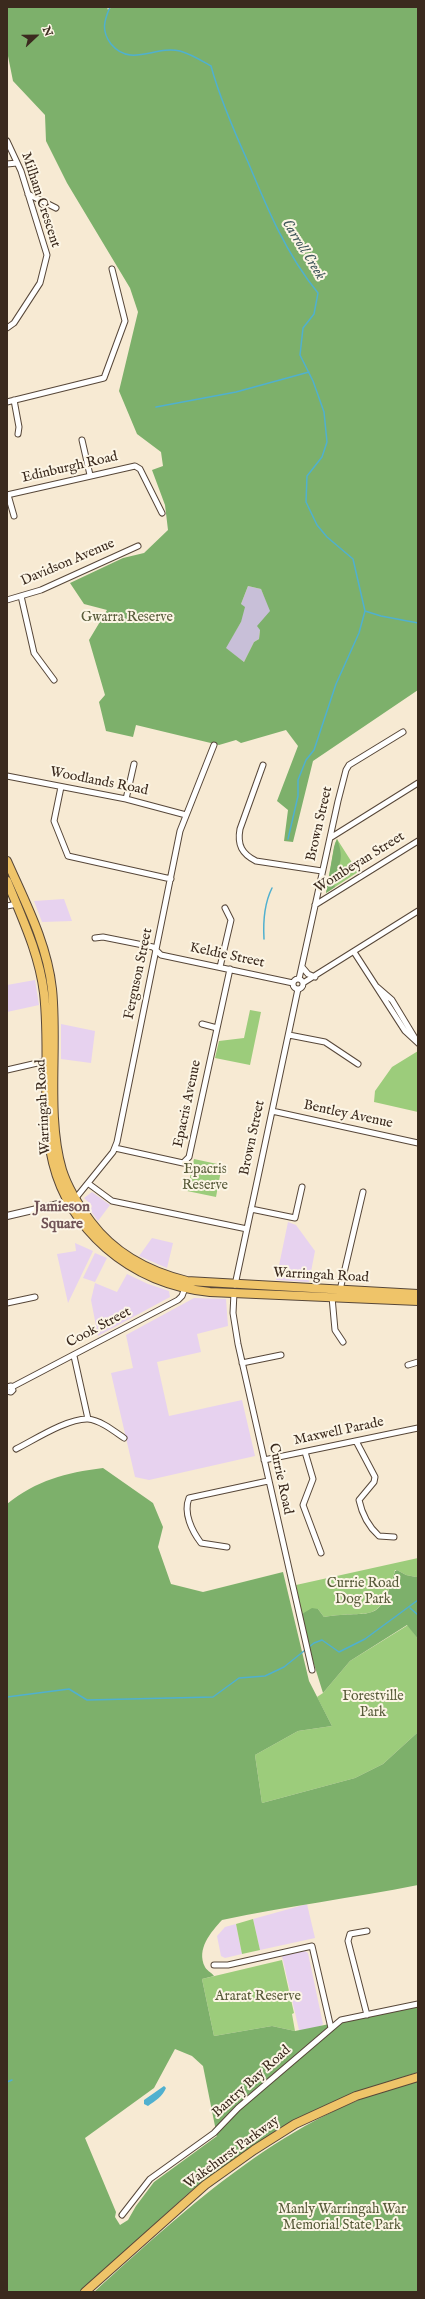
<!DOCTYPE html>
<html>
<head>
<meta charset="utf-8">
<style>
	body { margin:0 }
	#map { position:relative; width:425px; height:2299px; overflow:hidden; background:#f7ead3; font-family:"IM FELL English",serif }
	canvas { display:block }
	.frame { position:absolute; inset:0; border:8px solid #3b2a1e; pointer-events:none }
	.north { position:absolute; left:16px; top:16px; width:40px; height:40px; -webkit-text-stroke:3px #fcf5e5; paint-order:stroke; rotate:68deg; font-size:11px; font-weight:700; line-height:16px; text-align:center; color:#3b2a1e }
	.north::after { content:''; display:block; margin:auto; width:14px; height:18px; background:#3b2a1e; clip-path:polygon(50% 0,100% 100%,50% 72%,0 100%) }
</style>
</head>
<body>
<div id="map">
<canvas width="425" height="2299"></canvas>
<div class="frame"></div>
<div class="north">N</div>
</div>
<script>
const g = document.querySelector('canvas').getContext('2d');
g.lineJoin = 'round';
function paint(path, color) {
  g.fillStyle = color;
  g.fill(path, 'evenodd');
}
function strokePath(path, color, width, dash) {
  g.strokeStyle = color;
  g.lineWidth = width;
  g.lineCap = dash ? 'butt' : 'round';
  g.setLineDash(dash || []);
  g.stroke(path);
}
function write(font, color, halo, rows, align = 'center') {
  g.font = font + ' "IM FELL English",serif';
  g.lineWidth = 4;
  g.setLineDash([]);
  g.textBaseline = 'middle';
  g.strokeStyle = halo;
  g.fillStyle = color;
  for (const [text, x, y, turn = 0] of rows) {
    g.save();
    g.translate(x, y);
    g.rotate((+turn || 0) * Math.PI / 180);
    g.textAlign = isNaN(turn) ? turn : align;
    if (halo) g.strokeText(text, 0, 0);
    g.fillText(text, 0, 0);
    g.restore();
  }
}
const built = new Path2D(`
	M64,899L72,921L42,922L34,901Z
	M35,980L39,1005L7,1012V985Z
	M61,1024L95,1031L91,1063L61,1059Z
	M92,1192L110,1205L98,1221L90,1210L92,1206L84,1198Z
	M288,1222L296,1225L315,1251L309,1282L276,1280Z
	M152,1238L173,1243L167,1268L139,1256Z
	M75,1243L93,1251L68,1303L57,1254L76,1251Z
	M95,1253L107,1258L95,1282L83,1278Z
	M127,1274L148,1284L169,1291L170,1297L98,1336L91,1300L95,1283L117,1292Z
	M194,1298L226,1299L228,1326L197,1334L201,1352L157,1362L169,1416L242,1400L255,1456L149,1480L135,1477L111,1373L133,1368L126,1335Z
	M307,1904L315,1938L260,1950L253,1919Z
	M236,1924L242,1954L225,1958L221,1956L217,1936L225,1927Z
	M305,1951L308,1953L323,2024L302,2043L282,1956Z`);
const industrial = new Path2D(`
	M248,586L261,589L271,611L260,630L259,639L254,642L244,662L225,648L241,622V604Z`);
const green = new Path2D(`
	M337,839L358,872L326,893L335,843Z
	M250,1010L261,1012L250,1065L215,1058L219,1041L244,1038Z
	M418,1051V1112L374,1102L375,1091L392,1067Z
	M194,1159L222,1165L216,1197L187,1191Z
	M418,1558V1575L416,1577L406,1575L397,1570H395C379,1627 373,1609 324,1617L318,1609L302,1614L296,1585Z
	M408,1625L418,1639V1732L383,1764L355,1778L262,1803L255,1755L298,1731L332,1726L317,1697L323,1693L350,1661Z
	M253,1919L260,1950L242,1954L236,1924Z
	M282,1960L294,2013L292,2014L295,2031L272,2026L214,2036L202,1979Z`);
const forest = new Path2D(`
	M7,7H107L108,10L112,7H418V690L313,761L293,842L284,841L288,810L277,801L298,746L286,730L241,743L236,740L219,745L136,725L133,737L106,731L99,702L105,695L89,640L107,610L84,604L70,583L123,558L144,553L168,530L165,505L152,470L163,466L161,452L137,434L119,391L138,312L130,288L67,183L46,141L45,115L13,81L7,51ZM248,586L261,589L270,611L257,626L260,630L259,639L254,642L244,662L226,648L241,622L245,607L241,604Z
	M337,839C346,863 337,863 334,884L335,887L326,893L334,847Z
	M103,1468L153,1503L163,1527L158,1547L171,1584L203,1592L283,1572L309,1681L332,1726L298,1731L255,1755L262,1803L355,1778L383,1764L418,1732V1885C353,1898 287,1906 222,1920C211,1932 196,1949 205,1967C206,1970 211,1972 214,1976L202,1979L214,2036L272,2026L295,2031L418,2006V2072L351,2095L247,2151L192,2190L80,2292H7V1504C37,1480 65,1473 103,1468ZM175,2049L192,2056L203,2066L217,2136L154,2182L136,2206L128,2220L120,2225L115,2217L116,2212L85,2138L154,2088Z
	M397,1570L406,1575L416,1577L418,1575V1639L407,1625L350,1661L323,1693L313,1661L302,1614L312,1608L318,1609L324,1617C373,1609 379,1627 395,1571Z
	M418,2081V2292H94C188,2207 290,2111 418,2081Z`);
const water = new Path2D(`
	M164,2086L166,2088C163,2096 155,2101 148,2106L144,2104V2100Z`);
const stream = new Path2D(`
	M110,7C104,21 101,31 111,44C131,68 155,45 180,51C191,54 202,61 211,66C220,99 234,131 248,162C267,208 286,254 318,293L314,314L303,328L300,355L313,381L324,412L327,442L322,457L307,476L306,502L317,525L327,537L353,559L365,611L381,616L418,623
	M156,407L236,392L309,372
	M288,839L298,796V780L306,760L314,750L336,684L359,633L365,611
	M264,939C263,922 264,904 272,888
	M410,1608L418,1615
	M7,1697L69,1689L87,1700L213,1697L239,1678L265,1676L284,1667L314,1643L322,1640L339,1652L365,1639L418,1600
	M7,2082L12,2080`);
const minor = new Path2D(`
	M7,141L21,171L47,255L40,283L14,323L7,328
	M7,164L17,163
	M28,194L56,208
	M14,400L19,427L18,434
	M7,402L104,378L125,321L112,269
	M82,440L90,475
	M7,495L135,466L140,469L162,513
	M8,495L14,516
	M21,596L34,653L54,680
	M7,600L41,590L138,546
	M263,765L240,829C237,845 242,854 256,861L322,871
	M7,776L126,799L186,815
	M61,787L54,821L68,856L171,879
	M126,799L134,764
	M330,838L418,783
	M315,905L418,841
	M7,906L17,904
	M95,938L103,937L153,947L161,955L293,983
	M354,952L405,1031L418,1043
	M220,967L231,920L225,908
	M302,967L308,974L315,977
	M293 984a5 5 0 1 1 10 0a5 5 0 1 1-10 0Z
	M299,979L338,801L346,770L349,765L403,732
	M303,983L418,911
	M377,987L392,1000L418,1043
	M202,1024L217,1028
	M289,1035L325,1042L358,1064
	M7,1070L46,1061
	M272,1111L418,1143
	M115,1148L183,1163L189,1157L230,969
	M89,1184L112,1201L247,1229
	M75,1199L113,1152L117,1142L180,831L214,745
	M251,1209L295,1218L302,1187
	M235,1285L298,989
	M340,1290L363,1192
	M234,1293L233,1313L238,1344L312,1670
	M332,1297L335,1330L343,1342
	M7,1303L35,1297
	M74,1356L88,1419
	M242,1363L281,1355
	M408,1365L418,1362
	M7,1387L11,1386L13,1390L11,1392L7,1391
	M12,1387L178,1300L182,1296L185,1288
	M356,1441L375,1477L374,1482L359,1500C362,1514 369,1527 379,1536L394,1537
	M16,1449C34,1440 68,1418 88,1419C100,1420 114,1431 124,1438
	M305,1452L313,1479L303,1505L321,1553
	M264,1460L418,1428
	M227,1547L201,1543C192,1531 183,1513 189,1498L268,1481
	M214,1965H228L312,1946L331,2028
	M367,2015L348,1941L350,1934L367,1931
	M122,2215L150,2179L214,2133L238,2108L341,2020L418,2004`);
const tertiary = new Path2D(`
	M7,1216L67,1202`);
const primary = new Path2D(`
	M85,2292L205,2185L254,2150L295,2124L356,2096L418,2077`);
const trunk = new Path2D(`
	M7,861C25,902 47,943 52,989C58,1046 46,1116 62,1170C68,1189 79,1206 91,1222C115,1254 150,1272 187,1281L418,1294
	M7,881C22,918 39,953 44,993C55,1089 22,1174 106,1248C136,1274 170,1288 210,1292L418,1301`);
const streetNames = [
	["Milham Crescent",40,200,72],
	["Edinburgh Road",70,468,-13],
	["Davidson Avenue",68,563,-23],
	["Woodlands Road",99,782,11],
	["Brown Street",320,824,-77],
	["Wombeyan Street",360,863,-32],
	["Keldie Street",227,956,12],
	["Ferguson Street",139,974,-78],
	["Epacris Avenue",188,1104,-78],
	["Warringah Road",44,1107,-93],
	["Bentley Avenue",348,1115,12],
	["Brown Street",253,1138,-78],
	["Warringah Road",321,1276,3],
	["Cook Street",99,1328,-28],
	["Maxwell Parade",339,1432,-12],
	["Currie Road",280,1479,78],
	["Bantry Bay Road",252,2082,-42],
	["Wakehurst Parkway",232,2153,-36]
];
const parkNames = [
	["Gwarra Reserve",127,618],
	["Epacris",205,1170],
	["Reserve",205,1186],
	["Currie Road",363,1584],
	["Dog Park",363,1600],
	["Forestville",373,1697],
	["Park",373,1713],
	["Ararat Reserve",258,1997],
	["Manly Warringah War",342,2210],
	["Memorial State Park",342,2226]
];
const waterNames = [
	["Carroll Creek",303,250,58]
];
const neighbourhoodNames = [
	["Jamieson",62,1208],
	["Square",62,1225]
];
paint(built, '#e7d2ef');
paint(industrial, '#c8bfd8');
paint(green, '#9ccc7b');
paint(forest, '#7db06b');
paint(water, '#50b0cf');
strokePath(stream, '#50b0cf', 1.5);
strokePath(minor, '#574739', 7);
strokePath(tertiary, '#574739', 8);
strokePath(primary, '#574739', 10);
strokePath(trunk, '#574739', 10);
strokePath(minor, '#fff', 5);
strokePath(tertiary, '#fff', 6);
strokePath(primary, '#efc469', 8);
strokePath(trunk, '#efc469', 8);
write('14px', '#3b2a1e', '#fcf5e5', streetNames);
write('14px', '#585b3a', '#fcf5e5', parkNames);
write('italic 15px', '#42595c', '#fcf5e5', waterNames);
write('bold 15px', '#715457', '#fcf5e5', neighbourhoodNames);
</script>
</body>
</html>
